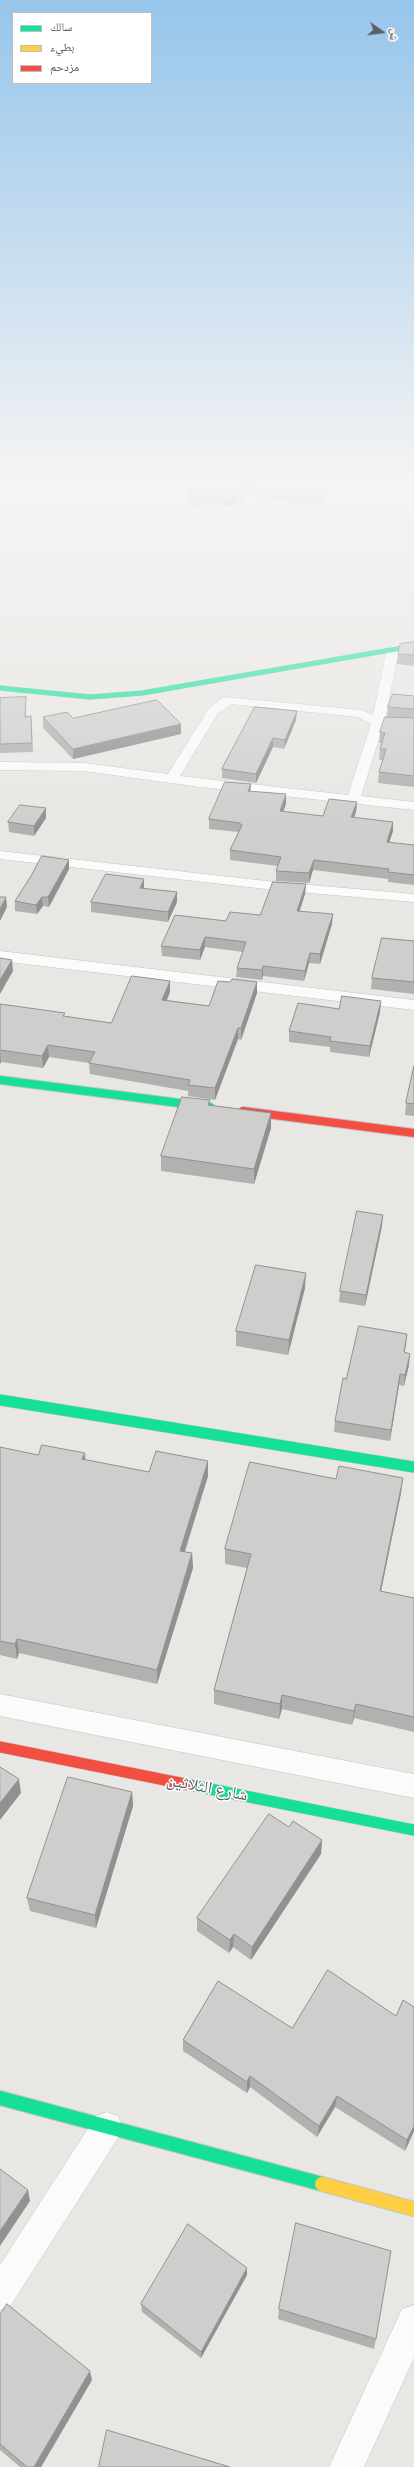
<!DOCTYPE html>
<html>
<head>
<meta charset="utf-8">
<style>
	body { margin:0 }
	#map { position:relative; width:414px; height:2467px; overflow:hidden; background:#e9e7e4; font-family:"Fira Sans Condensed","Noto Naskh Arabic",sans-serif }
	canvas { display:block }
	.legend { position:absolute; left:12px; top:12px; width:140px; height:72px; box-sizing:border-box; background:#fff; border:1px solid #bdbfc0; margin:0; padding:5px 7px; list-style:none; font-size:12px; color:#5a5e61 }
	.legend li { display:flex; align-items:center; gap:8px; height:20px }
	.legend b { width:20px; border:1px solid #bdbfc0 }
	.north { position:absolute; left:362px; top:12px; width:40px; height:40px; -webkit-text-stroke:3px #fff; paint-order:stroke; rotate:104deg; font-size:11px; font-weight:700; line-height:16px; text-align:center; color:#5a5e61 }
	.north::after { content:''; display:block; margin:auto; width:14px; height:18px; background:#5a5e61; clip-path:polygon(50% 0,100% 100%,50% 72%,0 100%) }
</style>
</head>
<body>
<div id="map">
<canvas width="414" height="2467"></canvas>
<ul class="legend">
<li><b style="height:5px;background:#16e098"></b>سالك</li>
<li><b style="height:5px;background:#ffcf43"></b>بطيء</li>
<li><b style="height:5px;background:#f24e42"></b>مزدحم</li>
</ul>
<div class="north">ش</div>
</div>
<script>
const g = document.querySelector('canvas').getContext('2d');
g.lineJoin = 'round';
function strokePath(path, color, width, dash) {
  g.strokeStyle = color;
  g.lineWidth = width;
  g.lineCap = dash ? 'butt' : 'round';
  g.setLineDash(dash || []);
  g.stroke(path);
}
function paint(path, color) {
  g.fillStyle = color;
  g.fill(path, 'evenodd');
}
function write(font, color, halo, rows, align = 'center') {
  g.font = font + ' "Fira Sans Condensed","Noto Naskh Arabic",sans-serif';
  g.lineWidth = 3;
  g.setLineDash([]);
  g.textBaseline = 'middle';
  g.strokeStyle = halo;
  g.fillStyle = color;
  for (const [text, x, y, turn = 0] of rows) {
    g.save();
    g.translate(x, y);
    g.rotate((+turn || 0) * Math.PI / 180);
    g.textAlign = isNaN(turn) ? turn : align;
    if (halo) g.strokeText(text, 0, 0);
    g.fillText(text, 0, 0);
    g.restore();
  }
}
const street = new Path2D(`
	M393,645L399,649L385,719L414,721V729L383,726L361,796L414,802V810L200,787L84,771L0,770V762L84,763L168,774L209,708L224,697L361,710L373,715L387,649ZM231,704L358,717L371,724L348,795L180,776L218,713Z
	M0,851L275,882L414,894V902L275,890L0,859Z
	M0,951L414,1000V1010L0,961Z
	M0,1694L414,1774V1798L0,1716Z
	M107,2112L118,2116L122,2127L118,2138L11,2305L0,2310V2265L96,2116Z
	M414,2305V2358L364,2467H329L402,2309Z`);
const fastFar3 = new Path2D(`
	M0,688L90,697L142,693L414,646`);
const fastFar2 = new Path2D(`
	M0,1080L210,1107`);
const fastFar1 = new Path2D(`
	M0,1400L414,1467
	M190,1785L414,1830`);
const fast = new Path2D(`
	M0,2098L322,2184`);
const slow = new Path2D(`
	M322,2184L414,2209`);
const jamFar1 = new Path2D(`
	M243,1111L414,1133`);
const jam = new Path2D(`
	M0,1747L190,1785`);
const wall = new Path2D(`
	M70,486H96V488H70Z
	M188,486H325L324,503L283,502L246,493V502H236L229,507L218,504L191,506Z
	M414,642V666L397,664L398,654Z
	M414,696V787L378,783L379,772L383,760H379L380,749L381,743H379L380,732L387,717L388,707Z
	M0,698L26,705V717L31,716L33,752L0,753Z
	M43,717L73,718L181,724V734L73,759L43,728Z
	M296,720L284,749L273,747L256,783L222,778V769Z
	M251,784L250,791L286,804L283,812L323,816L357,802L356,812L354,817L393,831L389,843L414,846V885L388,882V879L313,870L309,883L276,881V871L278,866L230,860V850L239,832L209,829V819Z
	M46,818L34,836L9,832L8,822Z
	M69,860V869L49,907L43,906L37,914L15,911V901Z
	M306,884L305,894L300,911L332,924L320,964L309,963L304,981L263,976L262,980L236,977L237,968L243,952L205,947L200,960L162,956L161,946L226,921L260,915Z
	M144,888L177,902L168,922L91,912V902Z
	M414,941V994L371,989L372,978Z
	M170,992L167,1000L209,1006L257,993L241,1040L238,1039L215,1100L188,1096V1091L90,1074L89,1063L49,1057L43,1068L1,1062L0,1064V1004L65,1016L111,1023Z
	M339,1009L380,1012L369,1057L330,1052V1047L289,1042V1031Z
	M414,1066V1116L405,1115L406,1103Z
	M210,1105L271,1113V1128L254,1184L161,1171V1156Z
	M382,1226L365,1306L339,1302L340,1291Z
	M305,1288L288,1355L236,1346V1331Z
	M406,1345L404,1353L409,1365L404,1386L399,1385L390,1441L334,1432L335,1421L346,1379Z
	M0,1447L38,1455L85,1453V1460L149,1472L208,1461V1476L185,1552L192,1553L193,1568L157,1684L19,1653L17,1659L0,1655Z
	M403,1478L401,1493L381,1591L414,1598V1732L354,1718L352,1725L282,1709L279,1719L214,1704V1690L247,1568L225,1564V1549L336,1479Z
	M132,1792L133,1806L96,1928L30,1911L27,1898Z
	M289,1827L322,1840L321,1854L251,1960L233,1947L229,1953L197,1931V1918Z
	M218,1981L414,2131L405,2151L335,2107L317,2137L250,2087L247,2093L183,2051V2040Z
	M247,2275L201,2358L142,2312L141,2304Z
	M279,2309L376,2339L374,2349L278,2319Z
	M0,2315L92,2380L41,2467H20L0,2450Z`);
const shadedWall = new Path2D(`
	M236,495V502L229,507V500Z
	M297,711L296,720L284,749L285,740Z
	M181,724V734L73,759V749Z
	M273,738V747L256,783V774Z
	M251,784L250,794L248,791Z
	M286,794V804L280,821V811Z
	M357,802L356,812L351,827V817Z
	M46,808V818L34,836V826Z
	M393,822V831L386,852L387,842Z
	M69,860V869L49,907L48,897Z
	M314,860L313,870L309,883V873Z
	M144,879V889L140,888Z
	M306,884L305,894L296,920L297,911Z
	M177,892V902L168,922V912Z
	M6,897L7,907L0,921V909Z
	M42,897L43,906L37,914L36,905Z
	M333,914L332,924L320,964V954Z
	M205,937V947L200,960V950Z
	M310,953L309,963L304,981L305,971Z
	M12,960L13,971L0,994V980Z
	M263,966V976L262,980V970Z
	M170,981V992L162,1011V1000Z
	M257,982V993L241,1040V1028Z
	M381,1001L380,1012L369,1057L370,1046Z
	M238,1028V1039L215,1100V1088Z
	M48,1045L49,1057L43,1068L42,1056Z
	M0,1051L1,1062L0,1064Z
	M271,1113V1128L254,1184V1169Z
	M383,1215L382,1226L365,1306L366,1295Z
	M306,1273L305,1288L288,1355L289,1340Z
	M407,1334L406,1345L402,1363L404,1352Z
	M410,1354L409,1365L404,1386L405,1375Z
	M400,1374L399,1385L390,1441L391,1430Z
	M85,1453L86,1468L82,1459Z
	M208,1461V1476L180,1566V1551Z
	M403,1478L401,1493L378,1606L380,1591Z
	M192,1553L193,1568L157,1684V1670Z
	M17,1639L19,1653L17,1659L15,1644Z
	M282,1695V1709L279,1719L280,1704Z
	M356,1704L354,1718L352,1725L354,1711Z
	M19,1779L21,1793L0,1820V1803Z
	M132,1792L133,1806L96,1928L95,1915Z
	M322,1840L321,1854L251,1960L252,1947Z
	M234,1934L233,1947L229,1953L230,1940Z
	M250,2076V2087L247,2093V2082Z
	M337,2096L335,2107L317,2137L319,2126Z
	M414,2126V2131L405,2151L407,2140Z
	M28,2190L30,2201L0,2246V2231Z
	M247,2268V2275L201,2358V2352Z
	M90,2371L92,2380L41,2467H34Z`);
const building = new Path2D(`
	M189,486H325V497L284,496L245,487L246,495H236L229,500L218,498L191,499Z
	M414,642V655L398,654L400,644Z
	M393,694L414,696V709L388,707Z
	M26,697L25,717L31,716L32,743L0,744V698Z
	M157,700L181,724L73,749L43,717L67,712L73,718Z
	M255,707L297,711L285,740L273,738L256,774L222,769Z
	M385,717L414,718V776L379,772L386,749H380L385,733L380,732Z
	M225,782L251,784L248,791L286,794L280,811L323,816L329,799L357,802L351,817L393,822L387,842L414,845V875L388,872L389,869L314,860L309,873L276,871L281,857L230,850L242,825L240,824V823L209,819Z
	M20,805L46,808L34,826L8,822Z
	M42,856L69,860L48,897H42L36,905L15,901L31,876Z
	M106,874L144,879L140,888L177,892L168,912L91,902Z
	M273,882L306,884L297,911L333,914L320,954L310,953L305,971L263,966L262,970L237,968L246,942L205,937L200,950L161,946L175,915L226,921L230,912L260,915Z
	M0,897H6L0,909Z
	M382,938L414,941V982L372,978Z
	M0,958L12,960L0,980Z
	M132,976L170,981L162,1000L209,1006L218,981L230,982L232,979L257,982L241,1028H238L215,1088L188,1085L190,1080L89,1063L95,1052L48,1045L42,1056L0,1050V1004L65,1013L63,1016L111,1023Z
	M342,996L381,1001L370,1046L330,1041L331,1037L289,1031L298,1003L339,1009Z
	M414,1066V1104L406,1103Z
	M182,1097L210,1100L208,1105L271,1113L254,1169L161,1156Z
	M357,1211L383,1215L366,1295L340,1291Z
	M256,1265L306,1273L289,1340L236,1331Z
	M359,1326L407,1334L404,1352L410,1354L405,1375L400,1374L391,1430L335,1421L343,1378L346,1379Z
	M42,1445L85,1453L82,1459L149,1472L156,1451L208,1461L180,1551L192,1553L157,1670L17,1639L15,1644L0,1641V1447L38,1455Z
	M250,1462L336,1479L339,1466L403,1478L380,1591L414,1598V1717L356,1704L354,1711L282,1695L280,1704L214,1690L251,1554L225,1549Z
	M0,1767L19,1779L0,1803Z
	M68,1777L132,1792L95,1915L27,1898Z
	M269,1814L289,1827L293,1821L322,1840L252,1947L234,1934L230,1940L197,1918Z
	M328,1970L396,2016L403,2000L414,2007V2126L407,2140L337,2096L319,2126L250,2076L247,2082L183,2040L218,1981L292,2028Z
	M0,2169L28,2190L0,2231Z
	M296,2223L391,2251L376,2339L279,2309Z
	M188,2224L247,2268L201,2352L141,2304Z
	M7,2304L90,2371L34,2467H27L0,2444V2315Z
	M107,2430L230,2467H99Z`);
const nearStreetnames = [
	["شارع الثلاثين",207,1788,11]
];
strokePath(street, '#c3c4c4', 1);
strokePath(fastFar3, '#c3c4c3', 5.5);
strokePath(fastFar2, '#c3c4c3', 10);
strokePath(fastFar1, '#c3c4c3', 12);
strokePath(fast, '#c3c4c3', 16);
strokePath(slow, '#c3c4c3', 16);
strokePath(jamFar1, '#c3c4c3', 10);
strokePath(jam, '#c3c4c3', 12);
paint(street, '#fcfbfb');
strokePath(fastFar3, '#16e098', 5);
strokePath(fastFar2, '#16e098', 8);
strokePath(fastFar1, '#16e098', 11);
strokePath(fast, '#16e098', 14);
strokePath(slow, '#ffcf43', 14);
strokePath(jamFar1, '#f24e42', 8);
strokePath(jam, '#f24e42', 11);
paint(wall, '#b3b1b0');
paint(shadedWall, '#929090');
paint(building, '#d0cecd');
strokePath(building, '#929090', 1);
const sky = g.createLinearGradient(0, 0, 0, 831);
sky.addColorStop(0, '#96c5eb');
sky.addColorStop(0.58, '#f5f4f3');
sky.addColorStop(1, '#f5f4f300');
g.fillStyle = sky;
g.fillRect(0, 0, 414, 831);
write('17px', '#5a5e61', '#fff', nearStreetnames);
</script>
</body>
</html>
